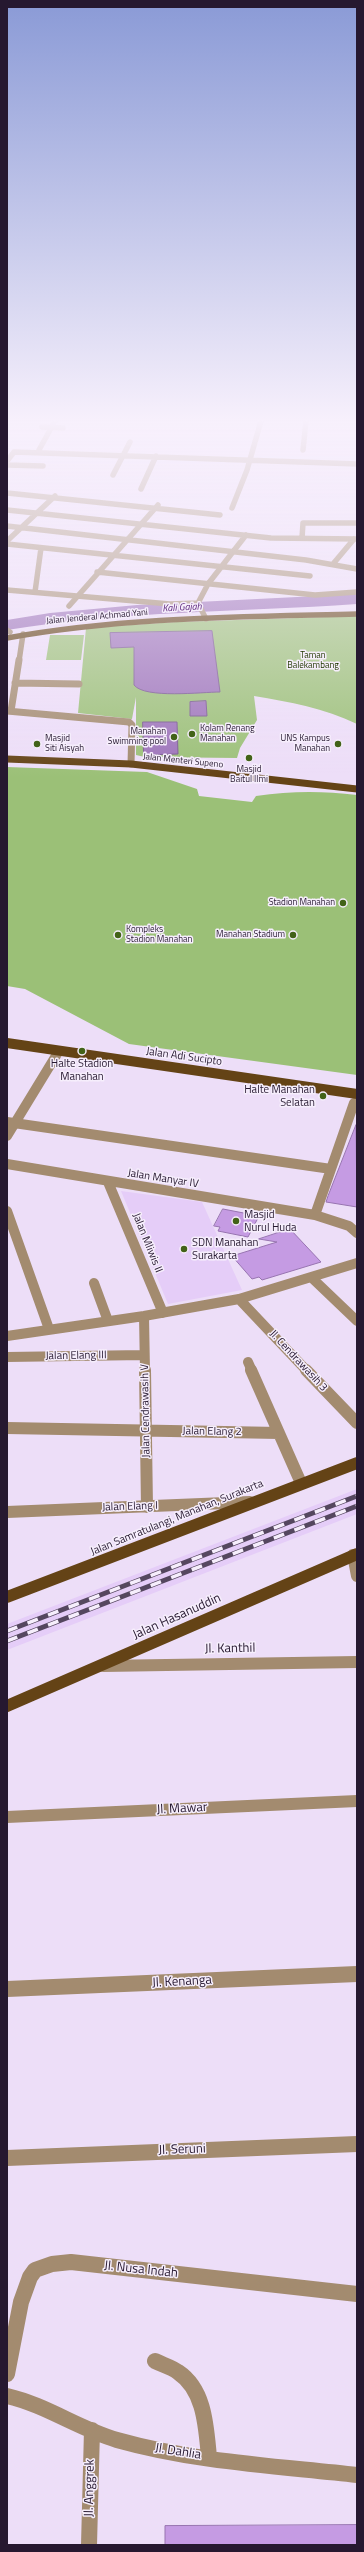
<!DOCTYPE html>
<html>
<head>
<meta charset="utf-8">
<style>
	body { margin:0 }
	#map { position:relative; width:364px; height:2552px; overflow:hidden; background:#eddef8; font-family:"Titillium Web",sans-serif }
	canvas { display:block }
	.frame { position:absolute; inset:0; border:8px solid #261830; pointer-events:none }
</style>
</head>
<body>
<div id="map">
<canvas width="364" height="2552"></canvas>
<div class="frame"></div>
</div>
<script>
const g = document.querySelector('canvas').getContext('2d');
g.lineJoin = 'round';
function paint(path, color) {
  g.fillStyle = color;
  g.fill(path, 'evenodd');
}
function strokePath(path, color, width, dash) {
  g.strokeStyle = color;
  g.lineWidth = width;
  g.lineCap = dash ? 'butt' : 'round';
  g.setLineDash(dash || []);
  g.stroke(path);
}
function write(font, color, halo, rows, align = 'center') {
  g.font = font + ' "Titillium Web",sans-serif';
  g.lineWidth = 3;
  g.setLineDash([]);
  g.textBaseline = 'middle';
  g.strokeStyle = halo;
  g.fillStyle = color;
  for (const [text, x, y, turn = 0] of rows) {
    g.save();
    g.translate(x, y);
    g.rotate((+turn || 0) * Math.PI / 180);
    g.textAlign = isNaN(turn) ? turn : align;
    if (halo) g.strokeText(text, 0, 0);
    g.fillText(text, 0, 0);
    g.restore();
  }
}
const built = new Path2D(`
	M121,1191L202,1202L242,1290L168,1304Z
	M357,1489V1514L7,1650V1624Z`);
const green = new Path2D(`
	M357,616V724C324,708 290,702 254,696L257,720L240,748L237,758L145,757L136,755V697L132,719L78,713L86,628L176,622Z
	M50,635H84L81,660H46Z
	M7,767L147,772L197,789L199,796L252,802L256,796C291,791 322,791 357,795V1075L129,1044L25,989L7,986Z`);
const water = new Path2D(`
	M212,631L220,692C202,692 145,699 134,685V647L111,648L110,633Z
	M206,701L207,716H190V702Z
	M143,722H177L178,754L144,755Z`);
const river = new Path2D(`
	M357,594V604C240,612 123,611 7,630V620L50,613L137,605Z`);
const building = new Path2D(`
	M356,1125L357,1207L326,1202L328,1196Z
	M223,1209L259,1216L248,1237L218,1231L220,1227L214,1226Z
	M290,1229L321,1262L262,1280L259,1277L252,1279L232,1256L277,1242L259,1239Z
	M357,2525V2545H165V2526Z`);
const minorFar4 = new Path2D(`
	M42,427L63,428
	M39,450L55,421
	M303,450L306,421
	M7,461L14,452L357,464
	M7,465L43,466
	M113,475L130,442
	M141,489L156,456
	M7,493L220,515
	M232,508L247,470L261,421
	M7,510L271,538L357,539
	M7,526L306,560L357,569
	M302,538L303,523H357
	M7,541L55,496
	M7,544L310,576
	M333,564L354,539
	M97,572L315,595L357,592
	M7,590L170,604L198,603
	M35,592L41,548
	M198,603L208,584L246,535
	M198,603L206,619
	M69,606L158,505
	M7,630L10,632
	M19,661L23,634`);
const minorFar3 = new Path2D(`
	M15,683L79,684
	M7,711L129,722L132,725L131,764
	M11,711L19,660`);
const minorFar2 = new Path2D(`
	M7,1122L331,1169
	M7,1136L57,1054
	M7,1164L315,1215L349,1226L357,1233
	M108,1182L163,1313
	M7,1211L49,1329
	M315,1215L354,1103
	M312,1278L357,1321
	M94,1283L108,1321
	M239,1299L307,1371
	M144,1316L145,1371
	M7,1336L144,1316L239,1299L357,1263
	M7,1357L144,1355
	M248,1362L252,1371`);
const minorFar1 = new Path2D(`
	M145,1370L147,1507
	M251,1370L301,1483
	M306,1370L357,1423
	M7,1428L279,1433
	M7,1512L250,1502
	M353,1555L357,1576
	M103,1666L357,1662
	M7,1817L357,1801`);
const minor = new Path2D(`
	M7,1989L357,1974
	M7,2158L357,2144
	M155,2361C163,2365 171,2367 178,2372C205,2390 206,2427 209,2457
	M7,2374L21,2302L30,2277L35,2270L52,2264L71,2262L357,2294
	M7,2396C46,2405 79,2429 117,2440C195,2462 277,2466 357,2475
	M89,2545L92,2430`);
const majorFar3 = new Path2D(`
	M7,638C123,617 240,617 357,614`);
const majorFar2 = new Path2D(`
	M7,759L131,764L357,789`);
const majorFar1 = new Path2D(`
	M7,1043L357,1094`);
const major = new Path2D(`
	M7,1597L357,1463
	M7,1706L357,1554`);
const rail = new Path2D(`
	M7,1631L357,1496
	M7,1641L357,1506`);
const markers = [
	[192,734,4,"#426218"],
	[174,737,4,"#426218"],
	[37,744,4,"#426218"],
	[338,744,4,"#426218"],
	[249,758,4,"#426218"],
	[343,903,4,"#426218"],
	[118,935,4,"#426218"],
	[293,935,4,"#426218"],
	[82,1051,4,"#426218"],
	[323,1096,4,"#426218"],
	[236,1221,4,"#426218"],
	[184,1249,4,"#426218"]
];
const farStreetnames = [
	["Jalan Jenderal Achmad Yani",97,617,-5],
	["Jalan Menteri Supeno",183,761,6]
];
const farParknames = [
	["Taman",313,656],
	["Balekambang",313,666]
];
const farPoinames = [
	["Kolam Renang",200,729,"left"],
	["Manahan",200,739,"left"],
	["Manahan",166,732],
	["Swimming pool",166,742],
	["Masjid",45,739,"left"],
	["Siti Aisyah",45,749,"left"],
	["UNS Kampus",330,739],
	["Manahan",330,749],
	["Masjid",249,770,"center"],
	["Baitul Ilmi",249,780,"center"],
	["Stadion Manahan",335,903],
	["Kompleks",126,930,"left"],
	["Stadion Manahan",126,940,"left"],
	["Manahan Stadium",285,935]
];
const farWaternames = [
	["Kali Gajah",182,608,-3]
];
const streetNames = [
	["Jalan Adi Sucipto",184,1057,8],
	["Jalan Manyar IV",163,1179,9],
	["Jalan Mliwis II",147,1243,68],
	["Jalan Elang III",76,1356,-1],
	["Jl. Cendrawasih 3",298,1361,47],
	["Jalan Cendrawasih V",146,1411,-91],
	["Jalan Elang 2",212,1432,1],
	["Jalan Elang I",130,1507,-2],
	["Jalan Samratulangi, Manahan, Surakarta",177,1518,-22]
];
const poiNames = [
	["Halte Stadion",82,1064,"center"],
	["Manahan",82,1077,"center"],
	["Halte Manahan",315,1090,"right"],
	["Selatan",315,1103,"right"],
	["Masjid",244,1215],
	["Nurul Huda",244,1228],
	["SDN Manahan",192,1243],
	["Surakarta",192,1256]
];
const nearStreetnames = [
	["Jalan Hasanuddin",177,1617,-24],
	["Jl. Kanthil",230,1649,-1],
	["Jl. Mawar",182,1809,-3],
	["Jl. Kenanga",182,1982,-3],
	["Jl. Seruni",182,2150,-2],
	["Jl. Nusa Indah",141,2270,6],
	["Jl. Dahlia",178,2452,9],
	["Jl. Anggrek",90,2488,-89]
];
paint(built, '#e5cdf8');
paint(green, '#9bc077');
paint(water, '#9d74ba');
strokePath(water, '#795891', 1);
paint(river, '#9d74ba');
paint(building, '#c59be3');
strokePath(building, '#9774b0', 1);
strokePath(minorFar4, '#a38b6f', 5.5);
strokePath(minorFar3, '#a38b6f', 7);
strokePath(minorFar2, '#a38b6f', 10);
strokePath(minorFar1, '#a38b6f', 12);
strokePath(minor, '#a38b6f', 16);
strokePath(majorFar3, '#644316', 5.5);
strokePath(majorFar2, '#644316', 7);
strokePath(majorFar1, '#644316', 10);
strokePath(major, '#644316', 12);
strokePath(rail, '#55475f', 5);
strokePath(rail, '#f6eefc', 3.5, [11]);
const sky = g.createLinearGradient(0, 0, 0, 778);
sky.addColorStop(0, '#8a9ad6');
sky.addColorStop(0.54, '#f7f0fc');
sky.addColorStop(1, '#f7f0fc00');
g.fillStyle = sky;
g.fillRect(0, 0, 364, 778);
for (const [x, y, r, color] of markers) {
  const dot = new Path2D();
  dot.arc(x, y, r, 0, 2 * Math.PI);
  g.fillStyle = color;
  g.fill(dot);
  strokePath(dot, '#f6eefc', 1.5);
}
write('9px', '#261830', '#f6eefc', farStreetnames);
write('9px', '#213800', '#f6eefc', farParknames);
write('9px', '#261830', '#f6eefc', farPoinames, 'right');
write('italic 10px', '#5f2a7e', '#f6eefc', farWaternames);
write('11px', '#261830', '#f6eefc', streetNames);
write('11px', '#261830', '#f6eefc', poiNames, 'left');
write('13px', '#261830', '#f6eefc', nearStreetnames);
</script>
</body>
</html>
